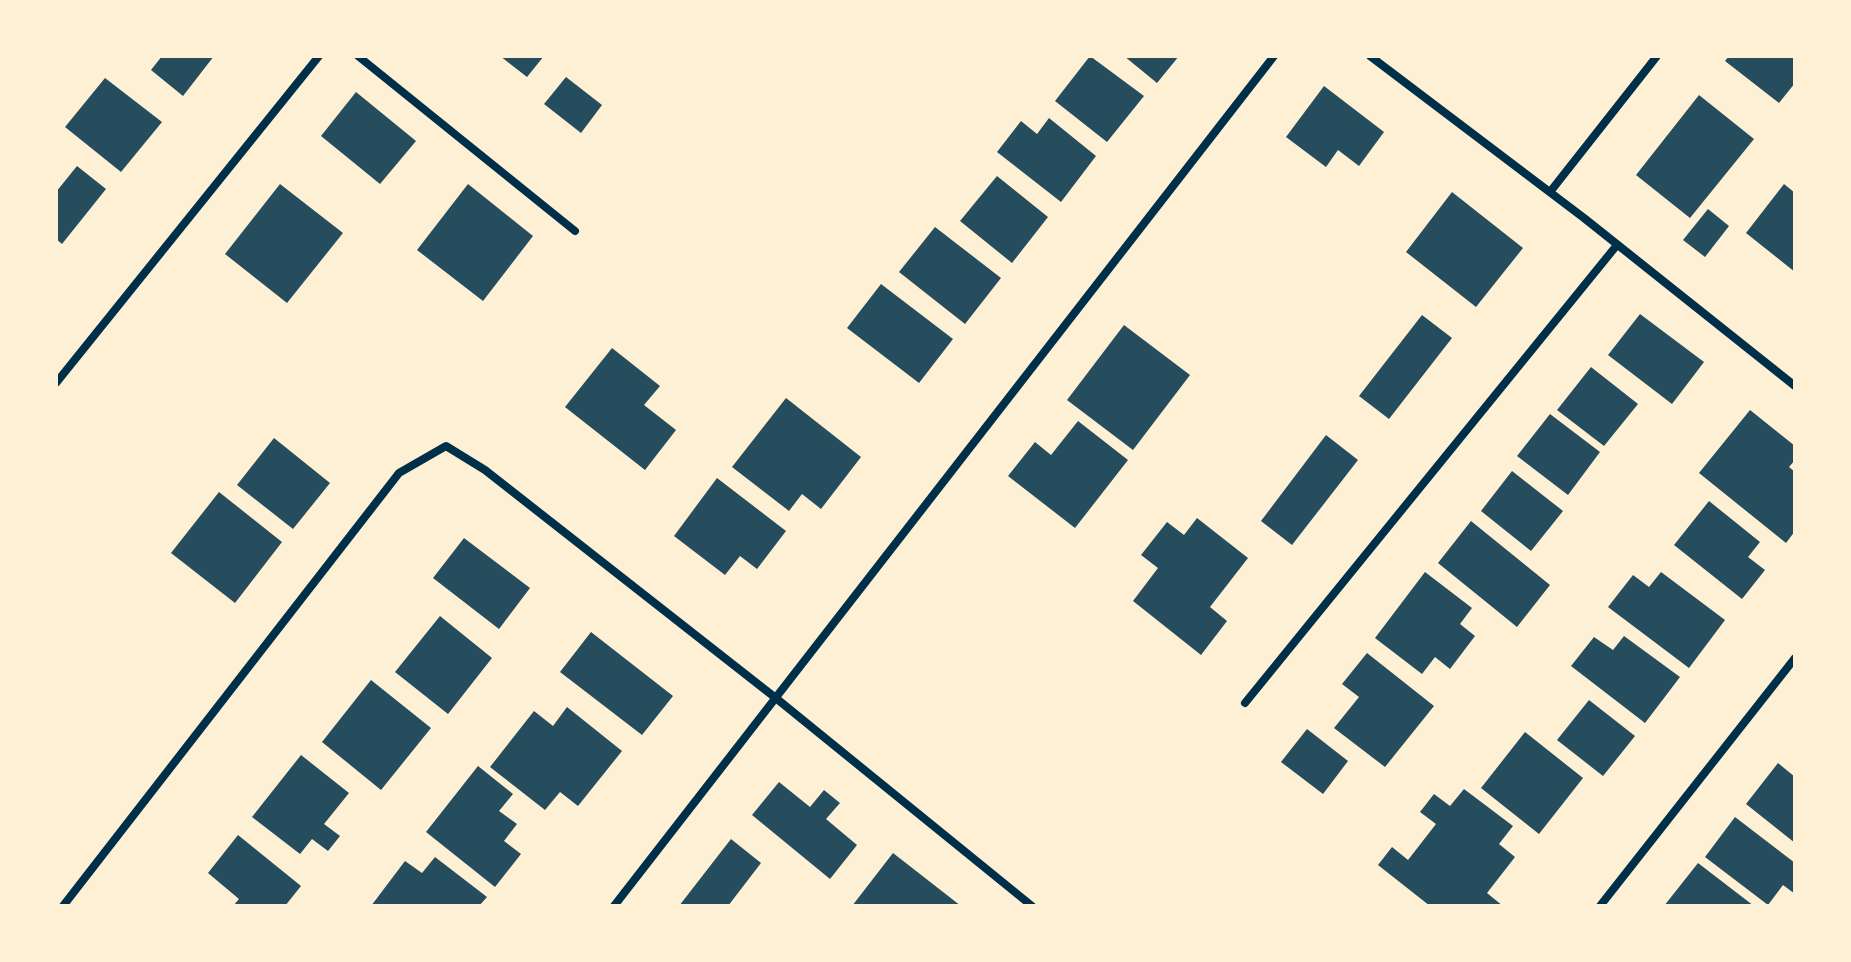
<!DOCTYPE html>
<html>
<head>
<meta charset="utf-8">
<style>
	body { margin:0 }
	#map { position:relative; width:1851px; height:962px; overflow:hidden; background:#fdf0d5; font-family:"PT Sans Narrow",sans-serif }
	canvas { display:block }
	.frame { position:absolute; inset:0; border:58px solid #fdf0d5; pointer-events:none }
</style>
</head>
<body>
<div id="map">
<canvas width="1851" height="962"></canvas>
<div class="frame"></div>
</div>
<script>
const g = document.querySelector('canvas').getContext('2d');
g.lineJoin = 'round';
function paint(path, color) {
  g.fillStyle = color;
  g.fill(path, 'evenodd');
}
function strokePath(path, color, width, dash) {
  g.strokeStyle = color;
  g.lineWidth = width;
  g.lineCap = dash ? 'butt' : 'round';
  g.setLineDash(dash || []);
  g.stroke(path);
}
const building = new Path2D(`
	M162,56H214L183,96L151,70Z
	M500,56H544L527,77Z
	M1090,56L1144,96L1107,142L1055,101Z
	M1124,56H1179L1157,83Z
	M1729,56H1795V83L1779,103L1725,61Z
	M566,77L602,105L581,133L544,104Z
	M105,78L162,122L121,172L65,127Z
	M1324,86L1384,132L1359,166L1338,150L1326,167L1286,137Z
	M356,92L416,141L380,184L321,136Z
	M1699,95L1754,139L1690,218L1636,175Z
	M1049,118L1096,156L1061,202L997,152L1021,121L1037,134Z
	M77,166L106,189L62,244L56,239V192Z
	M997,176L1048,217L1012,263L960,221Z
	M280,184L343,233L287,303L225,254Z
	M468,184L533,236L483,301L417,250Z
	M1784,184L1795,193V272L1746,233Z
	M1452,192L1523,248L1476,307L1406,252Z
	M1708,209L1729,226L1705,257L1683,240Z
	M935,227L1001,278L965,324L899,272Z
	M881,284L953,339L919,383L847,328Z
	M1640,314L1704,362L1672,404L1608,355Z
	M1422,315L1452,338L1389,419L1359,396Z
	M1124,325L1190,375L1133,450L1067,400Z
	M612,348L660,386L644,405L676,430L645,470L565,407Z
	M1591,367L1638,404L1604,446L1557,410Z
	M786,398L861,457L821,509L802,494L789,511L732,467Z
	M1750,410L1795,446V460L1789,467L1795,472V531L1786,543L1699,473Z
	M1550,414L1600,452L1568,495L1517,456Z
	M1078,421L1128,460L1075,528L1008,476L1035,442L1051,455Z
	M1326,435L1358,460L1292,545L1261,521Z
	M274,438L330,483L293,529L237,485Z
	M1512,471L1563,511L1531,551L1481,511Z
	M717,478L786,531L757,569L740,556L725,575L674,536Z
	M219,492L282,542L235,603L171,553Z
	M1709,501L1760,542L1748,557L1765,570L1742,599L1674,545Z
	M1197,518L1248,558L1210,607L1227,621L1201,655L1133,601L1158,568L1141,555L1167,522L1184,535Z
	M1471,521L1550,585L1517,627L1438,563Z
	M464,538L530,588L499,629L433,578Z
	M1425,572L1472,608L1460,624L1475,636L1450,669L1435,657L1422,674L1375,638Z
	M1661,572L1725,620L1689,668L1608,607L1633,575L1649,587Z
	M440,616L492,658L448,714L395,672Z
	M591,632L673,696L642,735L560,672Z
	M1624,636L1680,677L1645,723L1571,666L1594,637L1613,650Z
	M1367,653L1434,706L1385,767L1334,728L1359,697L1342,684Z
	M371,680L431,728L381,790L322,742Z
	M1589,700L1635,736L1603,776L1557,740Z
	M567,707L622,751L578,806L560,792L545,810L490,767L534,711L553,726Z
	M1307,729L1348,761L1323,794L1281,762Z
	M1525,732L1583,778L1539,834L1481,788Z
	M301,755L349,793L324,824L340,836L328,851L312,839L300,854L252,817Z
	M1778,763L1795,777V843L1746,804Z
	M478,766L513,794L499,811L517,824L504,841L521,854L495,887L426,832Z
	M779,782L810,807L824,790L840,803L826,819L857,845L830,879L752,815Z
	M1464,789L1513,826L1499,844L1515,857L1487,893L1503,906H1430L1378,865L1392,847L1408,860L1436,824L1420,812L1434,794L1450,806Z
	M1735,817L1795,863V894L1783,885L1768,905L1705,857Z
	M238,835L301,886L285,906H233L239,899L208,873Z
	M731,839L761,863L728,906H679Z
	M893,853L961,906H852Z
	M435,857L487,897L479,906H371L405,861L422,873Z
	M1698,863L1754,906H1664Z`);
const minor = new Path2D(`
	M358,56L575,231
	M1370,56L1584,218L1795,386
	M1550,192L1657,56
	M56,383L319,56
	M1245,703L1617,245
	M63,906L399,473L446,446L485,470L777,699L1032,906
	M614,906L1274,56
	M1600,906L1795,658`);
paint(building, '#264d5e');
strokePath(minor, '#003049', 8);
</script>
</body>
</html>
